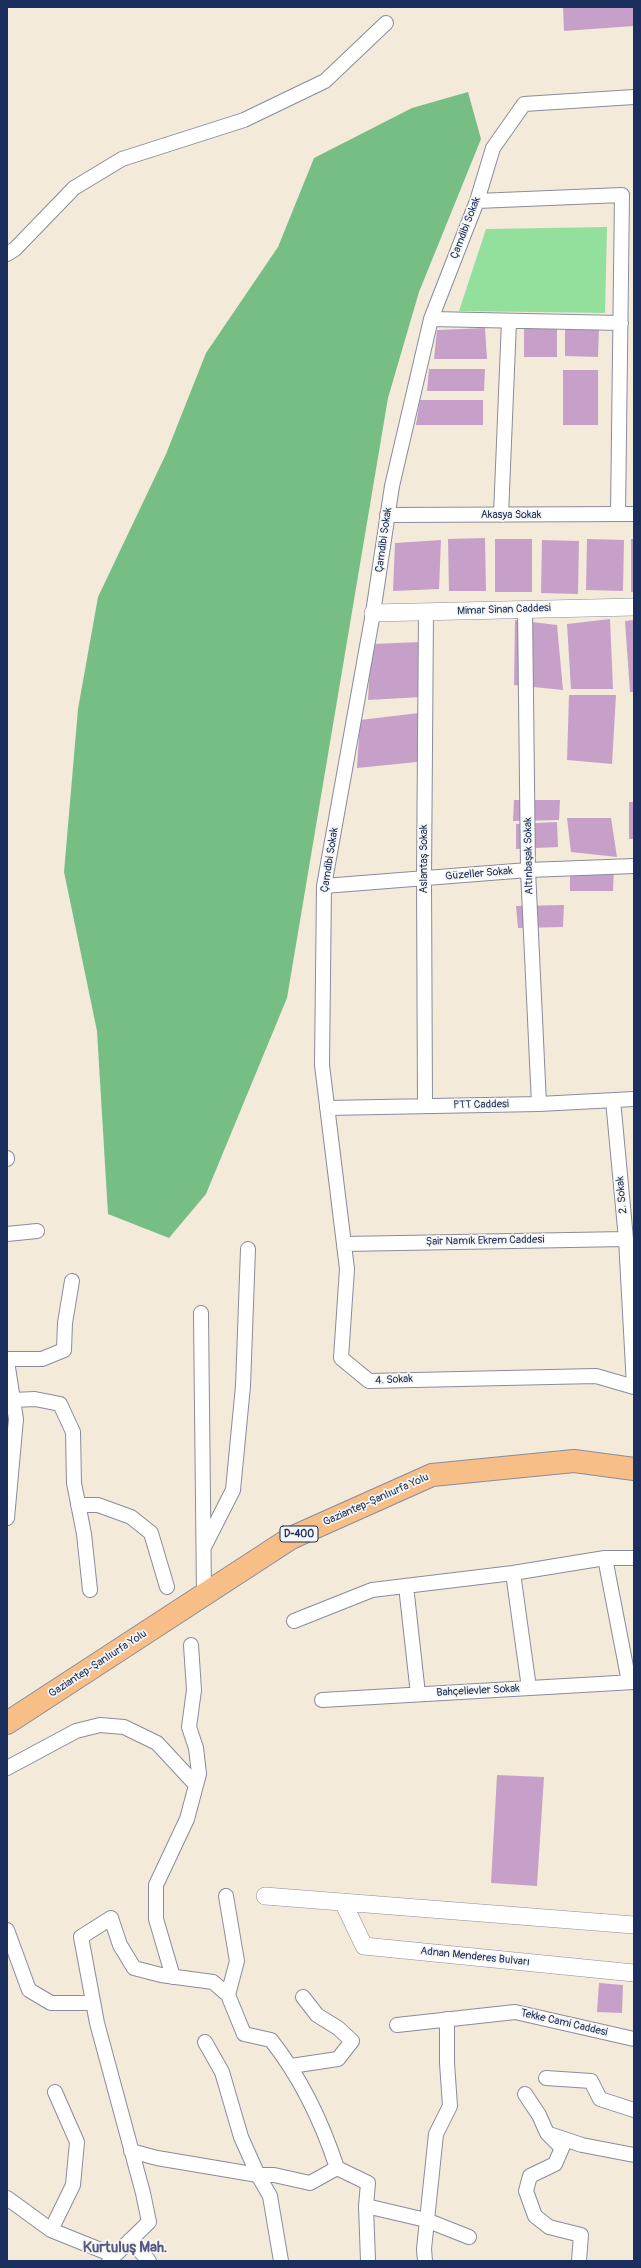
<!DOCTYPE html>
<html>
<head>
<meta charset="utf-8">
<style>
	body { margin:0 }
	#map { position:relative; width:641px; height:2268px; overflow:hidden; background:#f4ead9; font-family:Pangolin,sans-serif }
	canvas { display:block }
	.frame { position:absolute; inset:0; border:8px solid #1b2f5e; pointer-events:none }
</style>
</head>
<body>
<div id="map">
<canvas width="641" height="2268"></canvas>
<div class="frame"></div>
</div>
<script>
const g = document.querySelector('canvas').getContext('2d');
g.lineJoin = 'round';
function paint(path, color) {
  g.fillStyle = color;
  g.fill(path, 'evenodd');
}
function strokePath(path, color, width, dash) {
  g.strokeStyle = color;
  g.lineWidth = width;
  g.lineCap = dash ? 'butt' : 'round';
  g.setLineDash(dash || []);
  g.stroke(path);
}
function write(font, color, halo, rows, align = 'center') {
  g.font = font + ' Pangolin,sans-serif';
  g.lineWidth = 3.5;
  g.setLineDash([]);
  g.textBaseline = 'middle';
  g.strokeStyle = halo;
  g.fillStyle = color;
  for (const [text, x, y, turn = 0] of rows) {
    g.save();
    g.translate(x, y);
    g.rotate((+turn || 0) * Math.PI / 180);
    g.textAlign = isNaN(turn) ? turn : align;
    if (halo) g.strokeText(text, 0, 0);
    g.fillText(text, 0, 0);
    g.restore();
  }
}
const green = new Path2D(`
	M607,227L605,313L459,311L486,229Z`);
const forest = new Path2D(`
	M468,92L481,139L419,292L388,398L287,998L206,1194L169,1238L108,1214L97,1031L64,872L78,709L98,597L166,454L206,353L278,247L314,158L412,108Z`);
const building = new Path2D(`
	M563,7H634V26L564,31Z
	M485,328L487,359H434L437,330Z
	M524,328H557V357H524Z
	M565,328H599L598,357L565,356Z
	M429,369H485L484,391H427Z
	M563,370H598V425H563Z
	M420,400H483V425H416Z
	M485,538L486,591H449L448,539Z
	M495,539H532V592H495Z
	M587,539L624,540L623,591L586,590Z
	M631,539H634V592H631Z
	M441,540L439,589L393,591L395,543Z
	M542,540L579,541L578,594L541,593Z
	M610,619L613,689H571L567,624Z
	M515,620L557,625L563,690L514,685Z
	M634,620V692H630L625,621Z
	M421,642V697L368,700L371,644Z
	M569,695H616L612,764L567,760Z
	M419,713L417,762L357,768L360,720Z
	M514,800H560L559,820L513,821Z
	M629,802H634V839H629Z
	M567,818H611L617,857L571,852Z
	M557,822L558,847L516,849V824Z
	M614,866L613,891H570V868Z
	M564,905L563,927L518,928L516,906Z
	M497,1775L544,1777L537,1886L491,1883Z
	M599,1983L623,1985L622,2013L597,2012Z`);
const minor = new Path2D(`
	M634,97L524,104L493,148L477,201L431,319L392,486L373,613L324,886L322,1065L347,1269L341,1358L369,1381L596,1376L634,1387
	M477,201L622,195L618,514
	M7,254L15,249L74,188L122,159L244,120L325,81L386,23
	M431,319L621,323
	M387,515L634,514
	M501,515L509,321
	M525,609L528,870L539,1104
	M324,886L528,870L634,866
	M613,1100L626,1239L634,1386
	M425,1106L424,879L426,613
	M327,1108L539,1104L634,1099
	M7,1158V1159
	M7,1234L37,1231
	M344,1244L626,1239
	M201,1313L204,1594
	M7,1359H42L64,1350L65,1323L72,1281
	M7,1361L16,1419L7,1518
	M13,1400L35,1399L60,1404L73,1432L74,1483L84,1534L90,1590
	M78,1505H98L131,1517L151,1533L167,1587
	M204,1547L233,1490L243,1386L248,1249
	M605,1558L629,1682
	M513,1573L529,1688
	M406,1586L418,1694
	M294,1621L372,1590L513,1573L605,1558H634
	M322,1700L634,1682
	M7,1768L76,1731L100,1725L124,1727L157,1743L196,1785
	M226,1896L237,1961L228,1995
	M7,1930L29,1990L51,2003H93
	M173,1977L156,1919V1885L187,1819L199,1774L196,1748L189,1727L194,1690L191,1645
	M397,2025L515,2012L634,2039
	M205,2042L222,2072L241,2137L258,2175L270,2196L281,2261
	M291,2066L338,2059L352,2041L338,2028L317,2015L303,1997
	M546,2078L591,2081L600,2099L634,2110
	M525,2094L539,2115L547,2133L562,2148L555,2164L530,2176L526,2191L535,2216L549,2227L581,2235L579,2261
	M549,2134L582,2145L634,2155
	M131,2151L157,2158L258,2175H274L310,2183L337,2168
	M7,2198L51,2230L113,2255
	M366,2206L426,2220L469,2237
	M51,2230L73,2185L77,2142L55,2092
	M130,2240L149,2261
	M109,2261L149,2222L143,2193L97,2023L81,1937L111,1918L120,1945L134,1968L161,1975L213,1982L228,1995L244,2034L271,2040C301,2078 322,2122 337,2168L368,2183L366,2206L368,2261
	M425,2261L424,2249L436,2134L450,2106L447,2063V2019`);
const tertiary = new Path2D(`
	M373,613L634,607
	M265,1896L634,1925
	M343,1902L364,1946L634,1973`);
const primary = new Path2D(`
	M7,1723L291,1538L432,1475L574,1461L634,1469`);
const shields = [
	[299,1534,38]
];
const shieldNames = [
	["D-400",299,1534]
];
const streetNames = [
	["Çamdibi Sokak",466,228,-69],
	["Akasya Sokak",511,515],
	["Çamdibi Sokak",384,540,-82],
	["Mimar Sinan Caddesi",504,610,-2],
	["Altınbaşak Sokak",529,856,-91],
	["Aslantaş Sokak",424,859,-90],
	["Çamdibi Sokak",330,860,-81],
	["Güzeller Sokak",479,874,-5],
	["PTT Caddesi",481,1105,-1],
	["2. Sokak",622,1195,-95],
	["Şair Namık Ekrem Caddesi",485,1241,-1],
	["4. Sokak",394,1380,-3],
	["Gaziantep-Şanlıurfa Yolu",376,1500,-24],
	["Gaziantep-Şanlıurfa Yolu",98,1664,-33],
	["Bahçelievler Sokak",478,1691,-3],
	["Adnan Menderes Bulvarı",475,1957,6],
	["Tekke Cami Caddesi",564,2023,13]
];
const districtNames = [
	["Kurtuluş Mah.",125,2248]
];
paint(green, '#93df9c');
paint(forest, '#76be84');
paint(building, '#c7a0ca');
strokePath(minor, '#888c9c', 16);
strokePath(tertiary, '#888c9c', 18);
strokePath(primary, '#888c9c', 24);
strokePath(minor, '#fff', 14);
strokePath(tertiary, '#fff', 17);
strokePath(primary, '#f7be88', 22);
for (const [x, y, w] of shields) {
  const box = new Path2D();
  box.roundRect(x - w / 2, y - 8, w, 16, 3);
  g.fillStyle = '#f6f6f2';
  g.fill(box);
  strokePath(box, '#1b2f5e', 1);
}
write('bold 10px', '#1b2f5e', null, shieldNames);
write('11px', '#1b2f5e', '#f6f6f2', streetNames);
write('bold 15px', '#575784', '#f6f6f2', districtNames);
</script>
</body>
</html>
